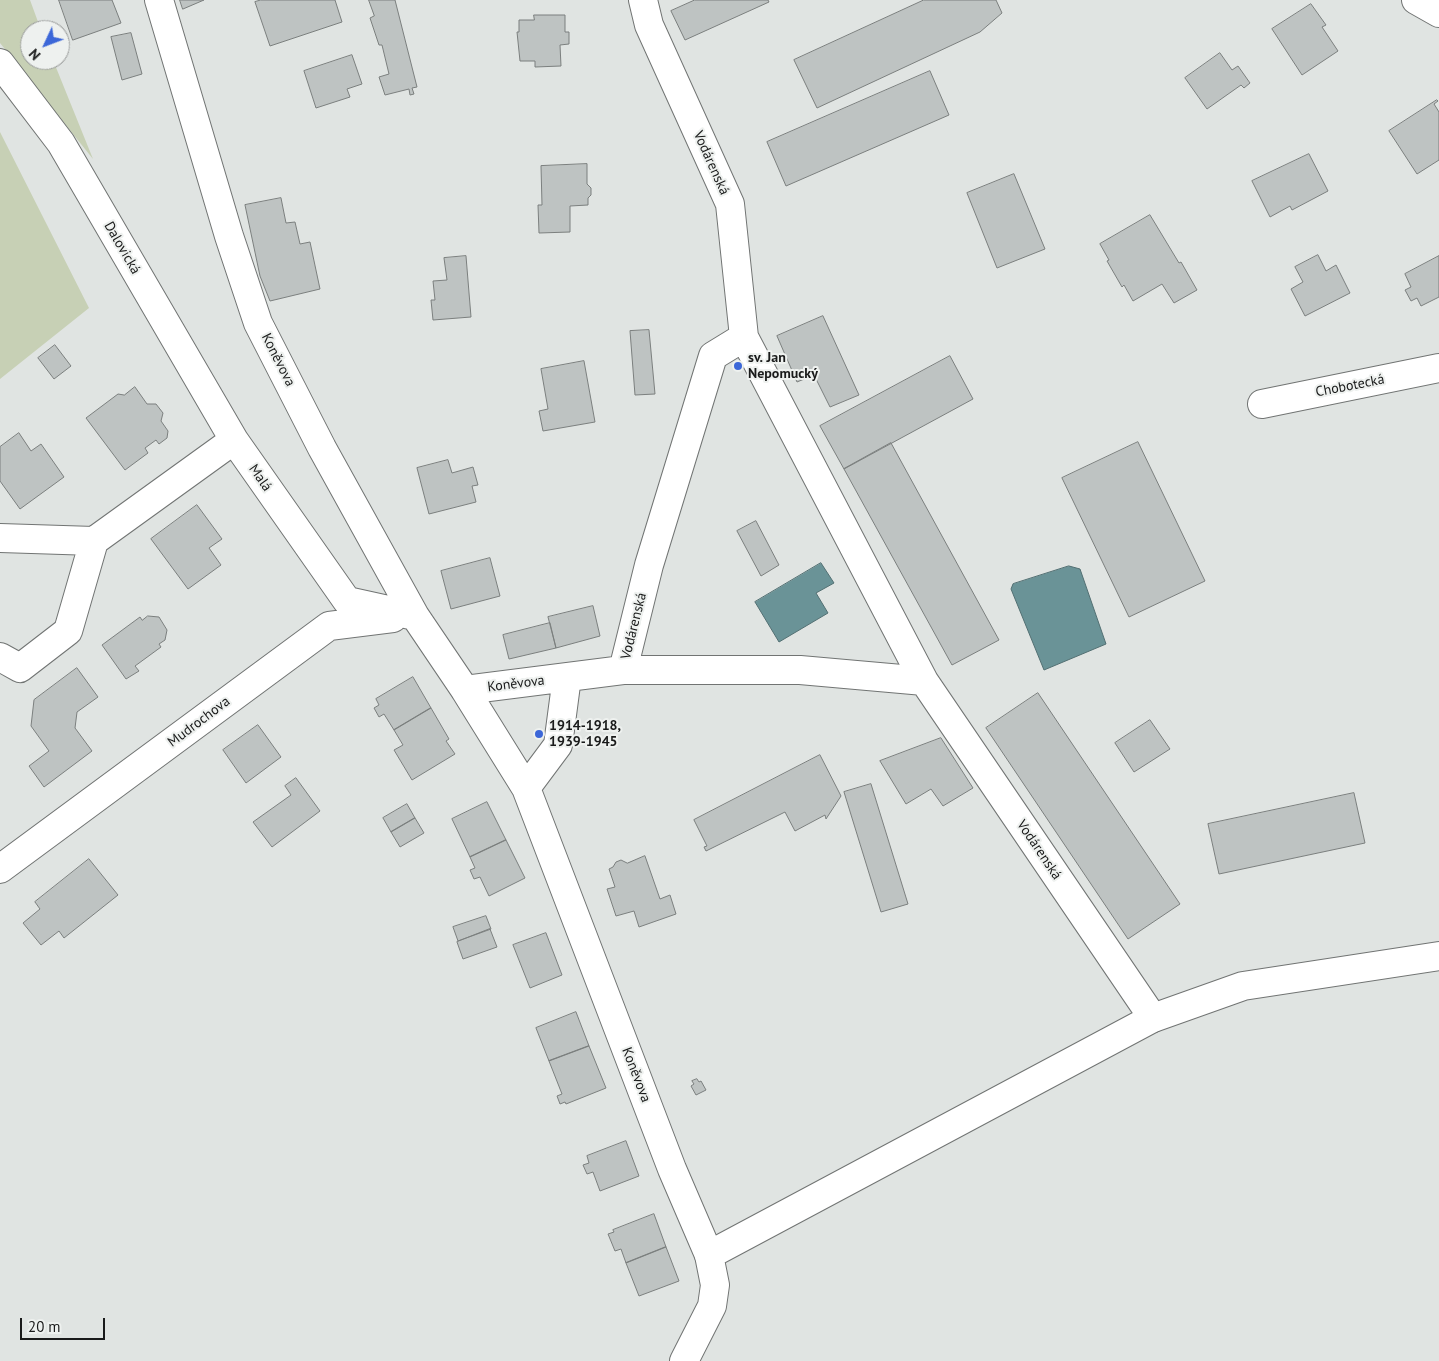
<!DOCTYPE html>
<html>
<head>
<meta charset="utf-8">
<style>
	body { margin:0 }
	#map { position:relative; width:1439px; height:1361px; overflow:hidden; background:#e0e4e2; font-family:"PT Sans",sans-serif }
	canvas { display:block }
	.north { position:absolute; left:20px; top:20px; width:50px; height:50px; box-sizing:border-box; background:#eef1ef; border:1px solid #999b9a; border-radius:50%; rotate:227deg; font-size:14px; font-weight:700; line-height:20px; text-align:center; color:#191a1a }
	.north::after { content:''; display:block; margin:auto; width:18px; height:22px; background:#3c67d8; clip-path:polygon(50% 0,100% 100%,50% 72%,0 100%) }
	.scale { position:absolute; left:20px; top:1318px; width:85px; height:22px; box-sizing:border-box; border:2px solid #191a1a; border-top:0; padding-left:6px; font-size:15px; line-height:18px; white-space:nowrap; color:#191a1a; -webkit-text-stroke:4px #eef1ef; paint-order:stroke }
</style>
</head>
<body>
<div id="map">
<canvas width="1439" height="1361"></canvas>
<div class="north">N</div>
<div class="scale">20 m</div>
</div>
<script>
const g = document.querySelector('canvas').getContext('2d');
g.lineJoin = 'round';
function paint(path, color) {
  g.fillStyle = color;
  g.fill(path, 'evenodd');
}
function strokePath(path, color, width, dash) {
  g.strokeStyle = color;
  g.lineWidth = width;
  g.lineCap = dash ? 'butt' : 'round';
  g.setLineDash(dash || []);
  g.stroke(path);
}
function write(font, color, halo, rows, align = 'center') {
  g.font = font + ' "PT Sans",sans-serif';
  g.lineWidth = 4;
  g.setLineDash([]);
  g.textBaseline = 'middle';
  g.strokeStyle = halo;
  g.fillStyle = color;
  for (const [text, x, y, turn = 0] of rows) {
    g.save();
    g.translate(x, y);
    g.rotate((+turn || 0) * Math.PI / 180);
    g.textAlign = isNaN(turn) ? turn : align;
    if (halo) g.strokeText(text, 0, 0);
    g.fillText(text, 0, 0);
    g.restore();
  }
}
const green = new Path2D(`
	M0,0H30L41,30H30V60H53L93,159L0,43Z
	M0,132L89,308L0,379Z`);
const water = new Path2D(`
	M821,563L834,583L816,593L828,613L779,642L755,602Z
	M1069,566L1080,569L1106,644L1044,670L1011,589L1013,584Z`);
const building = new Path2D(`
	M59,0H112L121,23L73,40Z
	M180,0H204L183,9Z
	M261,0H335L342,22L270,46L255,2Z
	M369,0H395L417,87L412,88L414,94L410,95L409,89L385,95L379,77L389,74L382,45H379L370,18L374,16Z
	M695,0H768L769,2L685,40L671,11Z
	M924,0H996L1002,13L980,32L817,108L794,60Z
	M1311,4L1326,25L1322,27L1338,51L1302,75L1272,29Z
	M534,15H565V32H569V44L560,45L561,66L535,67V61H520L517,32H519V20H534Z
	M131,33L142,74L122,80L111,37Z
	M1220,53L1232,70L1238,66L1250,83L1244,88L1241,85L1207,109L1185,78Z
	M352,55L362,84L347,89L350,97L316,108L304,71Z
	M930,71L949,115L786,186L767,142Z
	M1437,100L1438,101L1434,104L1439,112V160L1417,174L1389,131Z
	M1309,154L1328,191L1292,210L1290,206L1270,217L1252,181Z
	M587,164V184L591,188V195L588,198V205L570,206V232L539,233L538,205H542L541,166Z
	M1014,174L1045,249L997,268L967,193Z
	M281,198L286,223L295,222L300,244L310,242L320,289L270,301L260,276L245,205Z
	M1150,215L1179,263L1181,262L1197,290L1174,303L1162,284L1133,301L1124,285L1122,287L1107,261L1109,260L1100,244Z
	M1318,255L1326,271L1336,265L1350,293L1305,316L1291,289L1303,282L1295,267Z
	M466,256L471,317L433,320L431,300H435L433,281L447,280L444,258Z
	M1439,256V297L1421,306L1417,298L1411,301L1405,290L1411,287L1405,274Z
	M823,316L859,395L830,407L814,375L797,382L777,336Z
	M649,330L655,394L635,395L630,331Z
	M55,345L71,366L54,379L38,358Z
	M950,356L973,399L844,469L820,426Z
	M584,361L595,422L543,431L539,411L548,409L541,369Z
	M135,387L147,404H156L163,413L161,421L168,431L167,438L159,444L156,440L145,448L148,453L125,470L86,418L118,394L124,395Z
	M19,433L31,451L41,444L64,477L20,509L0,481V447Z
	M1138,442L1205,581L1129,617L1062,478Z
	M891,443L999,640L952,665L844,469Z
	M448,460L452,473L473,467L478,485L472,486L476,502L429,514L417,468Z
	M197,505L222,539L209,548L221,565L188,589L151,539Z
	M756,521L779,565L761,576L737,531Z
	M490,558L500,596L451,609L441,571Z
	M593,606L600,636L556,648L548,617Z
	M148,616L159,617L167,630L165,640L159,644L161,647L135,666L139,671L126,679L102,645L140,617L142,620Z
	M550,623L556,648L509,659L503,635Z
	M77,668L98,697L77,712L75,728L92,751L44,787L29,766L49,751L31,726L34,700Z
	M413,677L431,708L394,730L384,714L379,717L374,708L379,705L376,699Z
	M1038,693L1180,904L1128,939L986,728Z
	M431,708L449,739L446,741L455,754L412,780L394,750L403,745L394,730Z
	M1150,720L1170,749L1134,772L1115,743Z
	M258,725L281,757L246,783L223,750Z
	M941,738L973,788L943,806L931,789L906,804L880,761Z
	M820,755L841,796L826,819L825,815L795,831L785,812L706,851L704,847L707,846L694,820Z
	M296,778L320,811L272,847L253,822L291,795L285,786Z
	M871,784L908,904L881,912L844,792Z
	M1354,793L1365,843L1219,874L1208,824Z
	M487,802L506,840L470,857L452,819Z
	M407,804L415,818L391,832L383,818Z
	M415,818L424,833L400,847L391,832Z
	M506,840L525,878L489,896L480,877L474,879L470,870L475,868L470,857Z
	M645,856L660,899L670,895L676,914L639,927L634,911L616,916L607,889L615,887L609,869L613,867L616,862L621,860L627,863Z
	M89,859L118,895L64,938L59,931L41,945L23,923L40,909L35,902Z
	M486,916L491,929L458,941L453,927Z
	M490,929L497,947L463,959L457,942Z
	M546,933L562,975L530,988L513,945Z
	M576,1012L589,1046L549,1061L536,1028Z
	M589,1046L606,1088L566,1104L565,1102L560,1104L557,1096L562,1094L549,1061Z
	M697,1079L699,1082L701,1081L706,1090L696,1095L691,1086L694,1084L692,1081Z
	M626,1141L639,1176L600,1191L593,1172L587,1174L583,1165L589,1163L587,1156Z
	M654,1214L666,1247L626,1263L621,1249L615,1251L608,1234L614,1232L613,1230Z
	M666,1247L679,1281L639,1296L626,1263Z`);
const street = new Path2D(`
	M159,0L229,236L258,323L322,448L415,616L465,690L526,788L672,1169L709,1255
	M643,0L649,25L730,204L744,337L924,681L1153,1018
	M1416,0L1439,13
	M0,63L61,143L234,440
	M1262,404L1439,368
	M0,538L94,541
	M0,657L20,668L68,631L94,541L234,440L347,601L415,616
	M623,670L649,565L713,356L744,337
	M465,690L623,670H800L924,681
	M526,788L558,745L567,677
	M0,869L329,626L393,618`);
const secondary = new Path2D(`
	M684,1361L712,1306L715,1285L709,1255L1153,1018L1243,986L1439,956`);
const markers = [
	[738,366,5,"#3c67d8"],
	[539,734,5,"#3c67d8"]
];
const streetNames = [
	["Vodárenská",711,163,66],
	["Dalovická",122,248,60],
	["Koněvova",278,360,63],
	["Chobotecká",1350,386,-11],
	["Malá",260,478,55],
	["Vodárenská",634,626,-76],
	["Koněvova",516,684,-7],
	["Mudrochova",199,722,-37],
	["Vodárenská",1039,850,56],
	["Koněvova",636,1075,69]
];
const poiNames = [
	["sv. Jan",748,358],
	["Nepomucký",748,374],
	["1914-1918,",549,726],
	["1939-1945",549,742]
];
paint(green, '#c7d0b5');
paint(water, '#6a9397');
strokePath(water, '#526f72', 1);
paint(building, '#bec3c2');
strokePath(building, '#7b7f7e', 1);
strokePath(street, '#717473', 30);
strokePath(secondary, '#717473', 30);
strokePath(street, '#fff', 28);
strokePath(secondary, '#fff', 28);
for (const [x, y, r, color] of markers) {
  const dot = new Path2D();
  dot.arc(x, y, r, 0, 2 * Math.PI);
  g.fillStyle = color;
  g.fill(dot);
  strokePath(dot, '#eef1ef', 2);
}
write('14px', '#191a1a', '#eef1ef', streetNames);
write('bold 14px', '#191a1a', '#eef1ef', poiNames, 'left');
</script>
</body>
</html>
